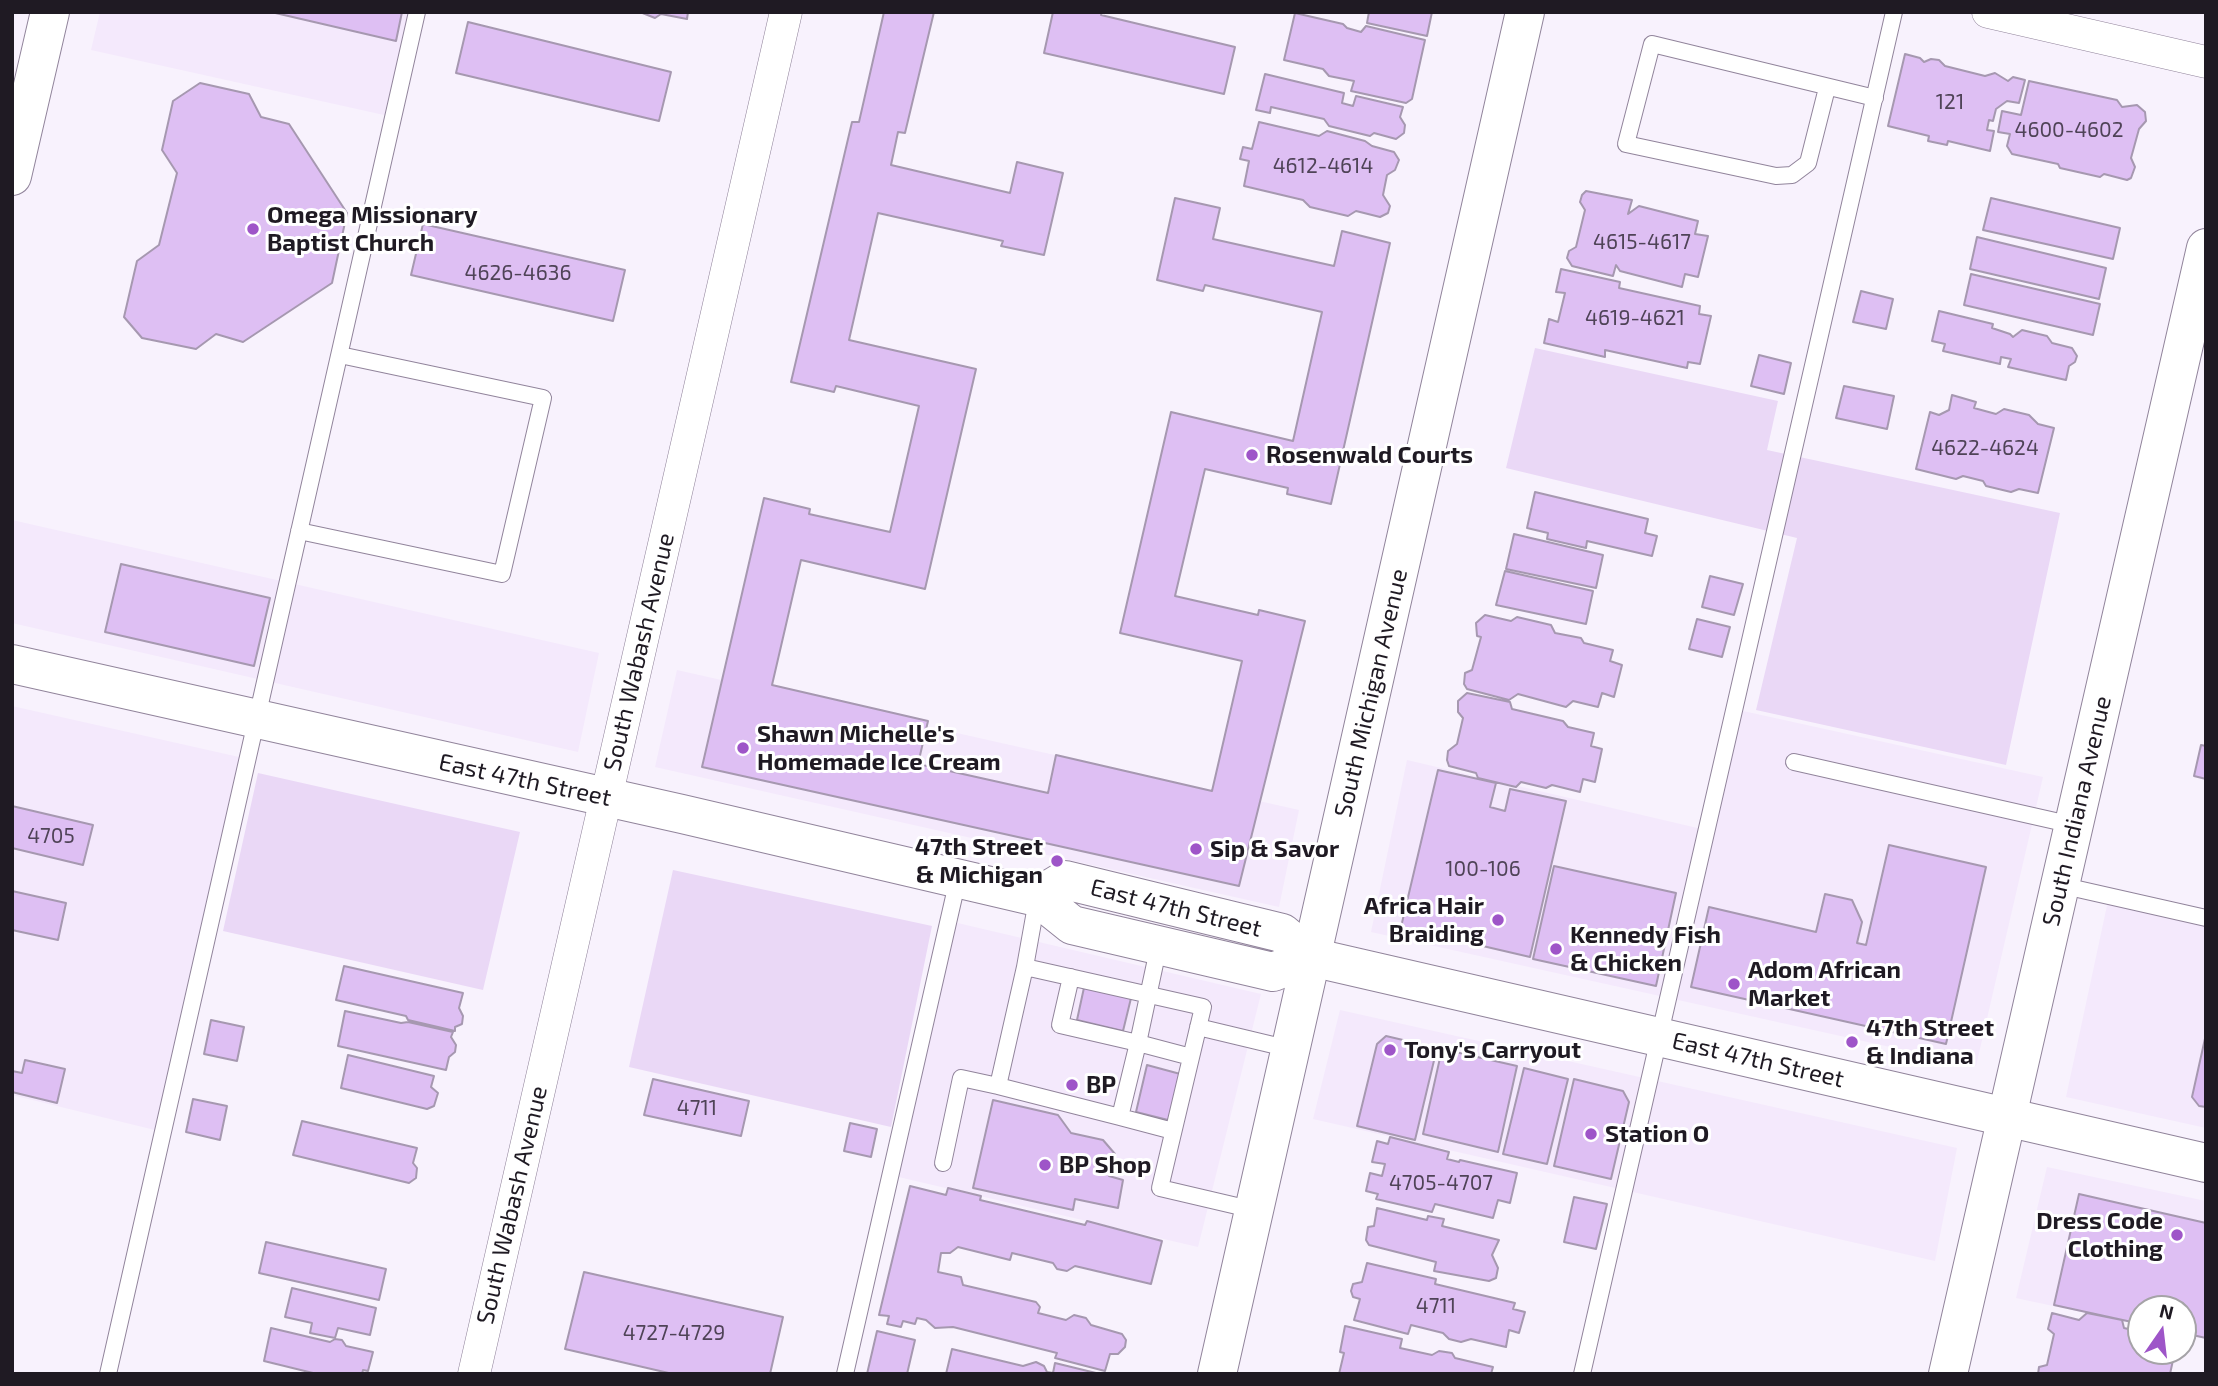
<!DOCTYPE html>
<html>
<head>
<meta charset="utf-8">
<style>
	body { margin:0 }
	#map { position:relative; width:2218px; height:1386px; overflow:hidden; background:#f8f2fd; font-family:"Exo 2",sans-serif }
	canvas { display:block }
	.frame { position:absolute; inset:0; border:14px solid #1f1a23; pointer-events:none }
	.north { position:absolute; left:2127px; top:1295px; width:70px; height:70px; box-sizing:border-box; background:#fff; border:2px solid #a5a3a7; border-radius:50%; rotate:14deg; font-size:19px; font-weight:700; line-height:28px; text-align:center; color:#1f1a23 }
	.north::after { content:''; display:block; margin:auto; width:24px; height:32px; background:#9e55c8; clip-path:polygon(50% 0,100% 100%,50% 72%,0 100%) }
</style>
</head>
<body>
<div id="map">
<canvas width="2218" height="1386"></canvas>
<div class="frame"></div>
<div class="north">N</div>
</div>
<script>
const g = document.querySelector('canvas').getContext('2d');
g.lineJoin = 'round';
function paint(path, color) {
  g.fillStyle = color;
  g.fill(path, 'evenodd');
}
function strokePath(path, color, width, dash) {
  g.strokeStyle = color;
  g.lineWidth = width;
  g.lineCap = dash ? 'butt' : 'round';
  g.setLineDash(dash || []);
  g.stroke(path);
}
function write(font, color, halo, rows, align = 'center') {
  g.font = font + ' "Exo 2",sans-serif';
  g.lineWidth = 6;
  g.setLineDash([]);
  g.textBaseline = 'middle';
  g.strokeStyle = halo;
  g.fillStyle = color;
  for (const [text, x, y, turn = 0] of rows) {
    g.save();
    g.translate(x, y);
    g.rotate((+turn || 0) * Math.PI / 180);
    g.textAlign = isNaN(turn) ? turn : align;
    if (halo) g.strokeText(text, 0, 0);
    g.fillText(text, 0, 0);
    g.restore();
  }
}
const built = new Path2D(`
	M100,12H417L393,117L91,50Z
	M12,520L599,653L578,752L12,623Z
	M677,670L1299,810L1279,907L655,767Z
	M12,706L248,759L163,1132L12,1095Z
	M1734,709L2043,777L1976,1066L1371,932L1407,760L1706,830Z
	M2109,896L2206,918V1128L2066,1097Z
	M949,921L1261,994L1198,1247L890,1175Z
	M1340,1010L1957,1148L1935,1261L1313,1119Z
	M2047,1167L2206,1201V1339L2183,1334V1309H2141V1325L2016,1298Z`);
const green = new Path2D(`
	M1535,348L1778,401L1767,450L2060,513L2006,765L1756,710L1797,538L1506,468Z
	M258,773L520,832L483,990L223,931Z
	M673,870L932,926L891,1127L629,1067Z`);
const building = new Path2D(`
	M271,12H402L396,41Z
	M640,12H688L687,19L661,14L655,18Z
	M884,12H934L905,133L898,132L891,165L1010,193L1017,162L1063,173L1044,255L1001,246L1003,241L878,213L849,340L976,369L925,589L801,560L772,685L928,721L918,764L1048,793L1056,755L1212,791L1242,661L1120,633L1171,412L1293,441L1322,312L1205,285L1203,291L1157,280L1175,198L1220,208L1213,239L1334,266L1342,231L1390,243L1331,504L1287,494L1288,488L1205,469L1175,596L1258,615L1259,610L1305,621L1239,886L702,767L764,498L810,509L809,514L890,532L919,406L836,386L834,392L791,382L852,122H859Z
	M1053,12H1102L1101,15L1235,47L1224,94L1044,53Z
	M1369,12H1432L1427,36L1367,23Z
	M1295,13L1343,24L1347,28L1361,32L1366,26L1425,40L1412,99L1406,103L1351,91L1354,81L1329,76L1323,69L1284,60Z
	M468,22L671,72L659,121L456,73Z
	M1905,54L1920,58L1924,62L1931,59L1939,60L1945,66L1985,76L1995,73L2008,81L2013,77L2025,80L2019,103L2007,101L1996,109L1993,121L1989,120L1987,130L1994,131L1990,151L1948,141L1947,145L1928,141L1929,136L1888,126Z
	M1265,74L1344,93L1342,103L1353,106L1356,96L1403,107L1400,117L1405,125L1404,133L1396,139L1374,133L1370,136L1329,126L1324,119L1271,107L1270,113L1256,110Z
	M2029,81L2117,100L2122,107L2137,105L2145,112L2146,121L2139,129L2131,158L2135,167L2131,178L2127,180L2104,174L2100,177L2060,168L2058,164L2012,154L2007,146L2010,134L1998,132L2002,111L2021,115Z
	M200,83L249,94L261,117L289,124L347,213L332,283L243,342L216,334L196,349L142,338L124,317L137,261L159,245L177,173L162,150L173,101Z
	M1259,122L1319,136L1327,131L1365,141L1372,146L1394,152L1399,160L1395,170L1387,175L1383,195L1390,206L1388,213L1380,217L1356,211L1348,216L1310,207L1303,200L1244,186L1249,161L1240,159L1243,147L1252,149Z
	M1586,191L1632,200L1628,214L1639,206L1698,221L1695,234L1708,236L1698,277L1685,274L1682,287L1620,271L1616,265L1613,276L1572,266L1567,258L1569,251L1576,247L1585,210L1580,202L1582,195Z
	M1991,198L2120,228L2113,259L1983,230Z
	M423,224L625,270L613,321L411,275Z
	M1977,237L2106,268L2099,299L1970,269Z
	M1561,269L1620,282L1619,288L1700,306L1699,314L1711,316L1700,364L1688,362L1687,368L1605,350V357L1544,343L1549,319L1558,322L1565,293L1556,292Z
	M1971,274L2100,304L2093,335L1964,305Z
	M1861,291L1893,299L1886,329L1853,322Z
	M1939,311L1993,324L1992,328L2010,334L2013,337L2022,330L2047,336L2052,343L2072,348L2077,356L2075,362L2069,366L2066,380L2008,367L2011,359L2001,357L2000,364L1943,351L1945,344L1932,341Z
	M1759,355L1791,363L1784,394L1751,386Z
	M1844,386L1894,396L1887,429L1836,418Z
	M1952,395L1976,402L1974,408L1996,414L2004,409L2029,415L2038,424L2054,428L2038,493L2019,489L2011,492L1986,486L1983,481L1963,476L1956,479L1916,469L1930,412L1939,415L1949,410Z
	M1535,492L1648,519L1645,533L1657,536L1652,556L1587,541L1586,548L1547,539L1548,533L1527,528Z
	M1514,534L1603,555L1596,588L1506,569Z
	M121,564L270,598L254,666L105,632Z
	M1505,571L1593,591L1586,624L1496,605Z
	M1710,576L1743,584L1734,615L1702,607Z
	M1485,615L1511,621L1517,617L1551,625L1555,633L1581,638L1584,643L1613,650L1610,661L1622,665L1614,697L1602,693L1598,707L1573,701L1566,707L1518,694L1509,700L1467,689L1464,684L1465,673L1472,670L1481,637L1477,636L1476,623Z
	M1697,619L1730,627L1722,657L1689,649Z
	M1467,693L1510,702L1512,709L1563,721L1568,727L1594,733L1591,746L1602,749L1595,782L1583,779L1580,792L1552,785L1546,788L1521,782L1516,787L1478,778L1476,773L1449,766L1447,760L1448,751L1457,744L1463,718L1458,712V701Z
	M2201,745L2206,746V779L2194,776Z
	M1438,770L1496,783L1490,807L1505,811L1510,789L1566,801L1530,957L1401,927Z
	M12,806L93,825L83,865L12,848Z
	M1889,845L1986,867L1946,1044L1691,987L1709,907L1816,932L1825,894L1852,900L1862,922L1857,943L1866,945Z
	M1554,866L1676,893L1656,986L1533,959Z
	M12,891L66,903L58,940L12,930Z
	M344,966L463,993L459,1008L463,1016L462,1024L455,1027V1031L408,1020L406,1016L336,1000Z
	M1085,983L1132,994L1123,1031L1077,1020Z
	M345,1011L401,1023L408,1022L453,1032L451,1037L456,1045L455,1052L449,1057L446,1070L338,1046Z
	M211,1020L244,1027L237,1061L204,1054Z
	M2206,1034V1107L2199,1106L2192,1097Z
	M1386,1036L1437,1048L1415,1140L1357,1126L1377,1044Z
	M1442,1049L1517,1066L1498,1152L1423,1134Z
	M348,1055L434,1076L431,1087L438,1093L434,1106L427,1109L341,1088Z
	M25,1060L65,1069L57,1103L12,1092V1071L22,1073Z
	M1147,1065L1184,1075L1172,1121L1136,1112Z
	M1524,1068L1568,1079L1547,1164L1503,1154Z
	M653,1079L749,1101L741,1136L644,1115Z
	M1574,1079L1623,1091L1629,1102L1611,1179L1554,1166Z
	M193,1099L227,1106L220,1140L186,1132Z
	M993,1100L1058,1115L1071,1133L1103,1140L1115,1154L1109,1176L1123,1180L1118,1208L1075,1199L1073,1210L973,1188Z
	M302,1121L417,1148L413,1163L417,1168L416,1178L409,1183L293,1155Z
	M850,1123L877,1129L871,1157L844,1151Z
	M1390,1137L1449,1152L1447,1159L1459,1162L1460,1160L1517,1173L1510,1203L1498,1200L1493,1218L1435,1204L1432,1212L1376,1199L1378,1194L1366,1191L1370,1173L1382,1176L1385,1164L1372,1162L1377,1141L1388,1144Z
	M910,1186L946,1195L948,1188L981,1196L980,1200L1085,1225L1087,1221L1162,1241L1151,1284L1075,1266L1067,1271L1057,1269L1053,1263L1012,1253L1010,1260L958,1247L950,1253H941L938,1272L961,1277L963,1285L1036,1302L1040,1307L1038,1313L1066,1320L1074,1315L1086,1318L1091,1325L1122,1334L1126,1340L1125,1347L1118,1354H1110L1105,1371L1055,1358L1057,1353L953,1327L935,1328L926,1320L917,1318L915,1324L903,1321L901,1327L887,1324L889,1316L879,1315Z
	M2079,1194L2206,1223V1338L2183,1333V1309H2141V1324L2054,1305Z
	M1574,1197L1607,1204L1596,1249L1564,1242Z
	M1377,1208L1427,1220L1428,1216L1444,1219L1442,1226L1499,1240L1492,1255L1498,1268L1496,1278L1489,1281L1434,1271L1436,1262L1369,1245L1366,1240L1368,1227L1374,1226Z
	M266,1242L386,1269L379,1300L259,1273Z
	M1367,1263L1436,1279L1435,1284L1515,1303L1513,1309L1525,1312L1519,1333L1509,1330L1506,1347L1471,1339L1461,1342L1449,1339L1443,1333L1411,1325L1408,1334L1354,1320L1360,1299L1353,1297L1351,1291L1353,1284L1362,1282Z
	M584,1272L783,1317L770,1374H673L565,1349Z
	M292,1288L376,1308L370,1335L338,1328L335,1338L310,1333L312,1323L285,1317Z
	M2052,1313L2079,1320L2087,1313L2122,1320L2124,1328L2141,1332V1351H2175L2170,1374H2038L2039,1367L2047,1365L2054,1334L2048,1329Z
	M1345,1326L1402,1339L1400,1348L1432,1355L1439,1351L1452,1353L1455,1358L1493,1367L1491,1374H1339L1344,1353L1340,1352Z
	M271,1328L330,1342L335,1339L342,1340L346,1346L373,1352L368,1371L363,1370L362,1374H317L264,1361Z
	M877,1331L915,1340L907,1374H867Z
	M952,1349L1023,1366L1036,1362L1044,1366L1047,1372L1053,1373L1055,1363L1100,1374H946Z`);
const service = new Path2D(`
	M1827,88L1808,163L1792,175L1776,176L1626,144L1652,44L1875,98
	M299,531L502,574L543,398L340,355
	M1794,762L2073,825
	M2060,885L2206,918
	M1037,900L1025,967L1203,1007L1160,1188L1254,1210
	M1159,945L1138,1043L1191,1057
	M1025,967L998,1086L1120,1117
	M1071,977L1060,1025L1138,1043L1120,1117L1173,1131
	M1198,1027L1290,1049
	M943,1163L961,1078L998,1086
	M108,1374L417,12
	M845,1374L958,879
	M1582,1374L1894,12`);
const minor = new Path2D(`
	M1988,12L2206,62
	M474,1374L786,12`);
const tertiary = new Path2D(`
	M1217,1374L1525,12
	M1948,1374L2206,248`);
const secondary = new Path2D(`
	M12,176L50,12
	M12,664L682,814L1037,897L1072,925L1273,972L1311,957
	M1037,897L1065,880L1282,933L1311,957L2206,1163`);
const markers = [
	[253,229,7,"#9e55c8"],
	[1252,455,7,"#9e55c8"],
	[743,748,7,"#9e55c8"],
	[1196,849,7,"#9e55c8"],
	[1057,861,7,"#9e55c8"],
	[1498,920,7,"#9e55c8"],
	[1556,949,7,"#9e55c8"],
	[1734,984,7,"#9e55c8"],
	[1852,1042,7,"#9e55c8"],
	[1390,1050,7,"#9e55c8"],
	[1072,1085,7,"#9e55c8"],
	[1591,1134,7,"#9e55c8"],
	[1045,1165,7,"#9e55c8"],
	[2177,1235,7,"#9e55c8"]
];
const numberNames = [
	["121",1950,102],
	["4600-4602",2069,130],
	["4612-4614",1323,166],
	["4615-4617",1642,242],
	["4626-4636",518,273],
	["4619-4621",1635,318],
	["4622-4624",1985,448],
	["4705",51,836],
	["100-106",1483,869],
	["4711",697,1108],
	["4705-4707",1441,1183],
	["4711",1436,1306],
	["4727-4729",674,1333]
];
const poiNames = [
	["Omega Missionary",267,215],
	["Baptist Church",267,243],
	["Rosenwald Courts",1266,455],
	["Shawn Michelle's",757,734],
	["Homemade Ice Cream",757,762],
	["47th Street",1043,847,"right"],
	["& Michigan",1043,875,"right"],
	["Sip & Savor",1210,849],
	["Africa Hair",1484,906,"right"],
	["Braiding",1484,934,"right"],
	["Kennedy Fish",1570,935],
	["& Chicken",1570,963],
	["Adom African",1748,970],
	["Market",1748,998],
	["47th Street",1866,1028],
	["& Indiana",1866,1056],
	["Tony's Carryout",1404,1050],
	["BP",1086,1085],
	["Station O",1605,1134],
	["BP Shop",1059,1165],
	["Dress Code",2163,1221,"right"],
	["Clothing",2163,1249,"right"]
];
const streetNames = [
	["South Wabash Avenue",639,652,-77],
	["South Michigan Avenue",1371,693,-77],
	["East 47th Street",525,780,12],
	["South Indiana Avenue",2077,811,-77],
	["East 47th Street",1176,908,14],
	["East 47th Street",1758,1060,13],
	["South Wabash Avenue",512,1205,-77]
];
paint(built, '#f4e9fc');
paint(green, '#ead8f6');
paint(building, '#debff3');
strokePath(building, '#a698b0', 2);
strokePath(service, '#91849b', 18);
strokePath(minor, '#91849b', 33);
strokePath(tertiary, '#91849b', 40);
strokePath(secondary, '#91849b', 40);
strokePath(service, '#fff', 16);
strokePath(minor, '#fff', 32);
strokePath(tertiary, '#fff', 38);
strokePath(secondary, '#fff', 38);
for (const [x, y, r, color] of markers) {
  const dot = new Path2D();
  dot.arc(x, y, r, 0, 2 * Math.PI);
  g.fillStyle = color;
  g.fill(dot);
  strokePath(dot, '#fff', 2.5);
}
write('21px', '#4f4357', null, numberNames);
write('bold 24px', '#1f1a23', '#fff', poiNames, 'left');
write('24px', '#1f1a23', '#fff', streetNames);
</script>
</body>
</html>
